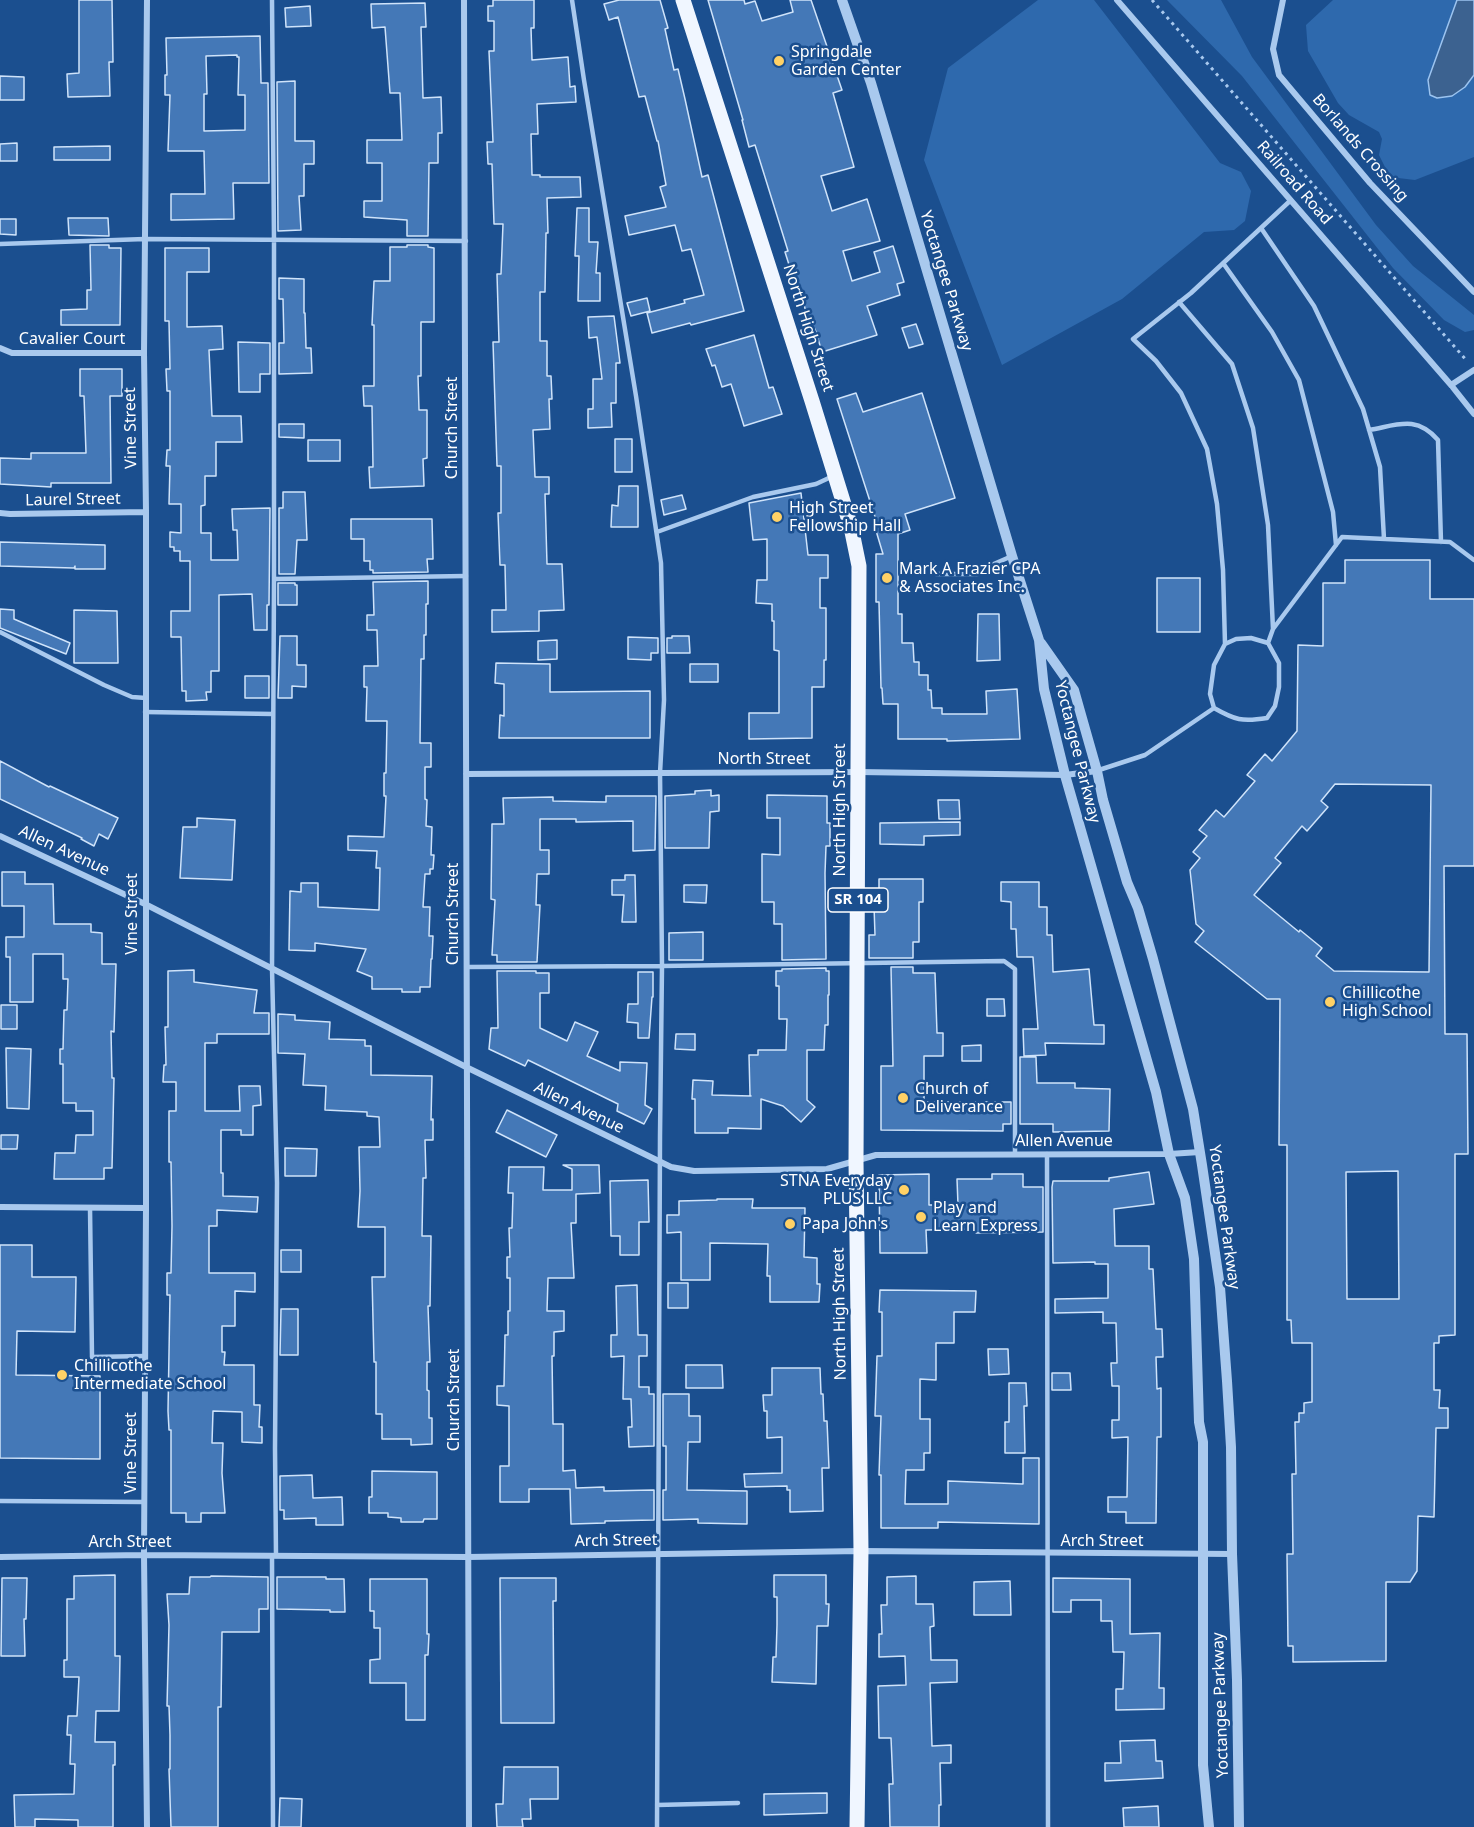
<!DOCTYPE html>
<html>
<head>
<meta charset="utf-8">
<style>
	body { margin:0 }
	canvas { display:block; background:#1b4f8f }
</style>
</head>
<body>
<canvas width="1474" height="1827"></canvas>
<script>
const g = document.querySelector('canvas').getContext('2d');
g.lineJoin = 'round';
function paint(path, color) {
  g.fillStyle = color;
  g.fill(path, 'evenodd');
}
function strokePath(path, color, width, dash) {
  g.strokeStyle = color;
  g.lineWidth = width;
  g.lineCap = dash ? 'butt' : 'round';
  g.setLineDash(dash || []);
  g.stroke(path);
}
function write(font, color, halo, rows, align = 'center') {
  g.font = font + ' "Noto Sans",sans-serif';
  g.lineWidth = 5;
  g.setLineDash([]);
  g.textBaseline = 'middle';
  g.strokeStyle = halo;
  g.fillStyle = color;
  for (const [text, x, y, turn = 0] of rows) {
    g.save();
    g.translate(x, y);
    g.rotate((+turn || 0) * Math.PI / 180);
    g.textAlign = isNaN(turn) ? turn : align;
    if (halo) g.strokeText(text, 0, 0);
    g.fillText(text, 0, 0);
    g.restore();
  }
}
const green = new Path2D(`
	M1038,0H1094L1220,163L1241,172L1251,191L1245,221L1234,230L1204,232L1122,299L1002,365L924,160L948,68Z
	M1167,0H1221L1252,57L1376,225L1413,266L1474,315V330L1465,332L1444,320L1393,268L1242,76Z
	M1333,0H1457L1429,80L1465,87L1474,75V157L1415,180L1390,177L1379,155L1382,139L1379,132L1349,115L1338,103L1308,51L1306,25Z`);
const water = new Path2D(`
	M1457,0H1474V75L1465,87L1452,96L1437,98L1430,95L1428,80Z`);
const building = new Path2D(`
	M79,0H112L113,62H109L110,96L68,97L67,74L79,73Z
	M493,0H534V28H531L532,60L568,57L570,87L575,86L576,102L537,104L538,134H531L532,175H540V177H580L581,197L547,198L548,233H546L545,292H540V341H547V376H551L552,399H549L550,429L533,430L535,477H549V494H545L547,564H562L564,610L539,611V631L492,632V610H506L505,565H500L498,513H501V466H497L493,342H499L497,274H501L503,224H494L492,164H488L487,142H493L489,51H494V21H488V6H493Z
	M619,0H660L668,28L665,29L674,70L678,69L685,99L702,177L708,175L744,311L691,325L690,323L652,333L647,313L685,303L684,300L704,295L691,249L682,251L675,225L629,235L625,216L666,207L660,187L666,185L658,141H657L645,96L639,97L618,17L609,20L604,4Z
	M708,0H744L745,4L755,1L762,21L793,12L790,0H811L842,90L833,93L854,167L821,176L832,211L867,199L880,241L843,251L852,281L880,272L874,252L893,246L904,282L897,284L900,295L867,306L877,335L822,352L815,329L811,330L801,294H799L791,271L785,252L788,251L755,145L749,147L742,120H743Z
	M425,3L426,27H421L423,98L441,97L442,133H438V163H429L428,236H407V220L364,217V201H382V163H367V140H402L400,93H390L385,27L372,28L371,4Z
	M310,6L311,26L286,27L285,8Z
	M260,36L261,83H268L269,183H233L234,219L171,220V194H205L204,151H168L170,95H165V75H167L166,38ZM237,55V57H239L238,95H245V130L204,131V94H207L206,56Z
	M0,76L24,77V100H0Z
	M295,81V141H314V164H304V196H299L301,230L278,231L277,82Z
	M17,143V161H0V144Z
	M110,146V160H54V147Z
	M577,208H589V242H598L596,273H600V301H578L579,256H575Z
	M68,218H108L109,236L69,235Z
	M0,219H16V235L0,234Z
	M90,245H109V248H121L120,325H61V310L87,309V290H91Z
	M407,245H428V247L434,248V322H421V376H418L419,410H427V458L423,459L424,486L370,488L369,467H373L372,406H364L363,386H374V325H372L374,281H390V247H407Z
	M165,248H209V272H187V327L222,326L223,349L209,350L212,416H241L242,442H216V476H205V505L201,506V533H211V560H238L237,530H233L232,509L270,508L269,605H267V630H254L252,594L219,595V671H211V692H206L207,700L186,701V691H182L181,637H171V611H190V561H180V551H174V547H170V532L181,533V504H169L170,466H166L167,450H170V391H167L166,369H170L169,321H165Z
	M279,278L304,279V313H305L306,348H311L312,373L279,374V343H284L283,299H279Z
	M647,298L650,311L631,316L627,303Z
	M614,316L620,363H616V403H611L612,427L588,428V409H593V379H602L597,337L589,338L588,317Z
	M916,324L923,344L909,348L902,328Z
	M754,335L769,388L773,387L782,414L744,426L731,384L722,387L715,365L712,366L706,349Z
	M238,342L270,343V374H260V392H239Z
	M80,369H122V396H110L111,483H51V487L0,484V458L31,459V453H86L84,396H80Z
	M856,393L863,412L922,393L955,498L905,514L910,530L898,534V614H902V643H913L914,662H919V675H928V690H931L932,708H942V714H987L986,691L1017,689L1020,739L947,741V739H898V704H883L882,688H881L879,602H876V554H883L874,524L877,523L837,399Z
	M279,424H304V438L279,437Z
	M615,439H632V472H615Z
	M308,440H340V461H308Z
	M619,486H638V527H611L612,505L618,506Z
	M283,492H305L307,540H297L295,574H279V508H283Z
	M801,493L808,555H828V578H820V608H826V660H824V687H812V738L749,739V713H779V651L774,650V621H772V604L756,603L757,580H767V539L753,540L749,503Z
	M682,495L686,509L664,515L661,500Z
	M351,519H432L433,559H427L428,572L373,573V570H370V561H364V539H351Z
	M0,542L105,545V569H75V566L74,568L0,566Z
	M1345,560H1430V599H1474V866H1444L1445,1034H1467L1468,1154H1455V1335L1439,1336V1343H1434V1390H1440L1439,1408H1448V1428H1436L1434,1517L1418,1516L1417,1571L1410,1582H1386V1661L1293,1662V1646H1288L1287,1554H1293L1292,1474H1296L1295,1422H1299V1413H1304V1403L1312,1402V1343H1292L1291,1320H1287V1145H1279L1280,999H1267L1195,942L1204,931L1196,924L1190,870L1200,858L1193,852L1207,836L1199,830L1216,810L1224,817L1255,781L1247,775L1265,754L1272,761L1297,731L1298,645L1323,646V583H1345ZM1335,784L1431,785L1429,972L1334,971L1316,956L1322,948L1300,930L1299,932L1254,895L1281,863L1275,858L1302,826L1307,831L1328,807L1321,801ZM1398,1171L1399,1299H1347L1346,1172Z
	M1157,578H1200V632H1157Z
	M428,581V604H426V635H424V659H421L420,743H431V767H425V799L427,800L426,826L432,827L431,855H434L433,869H430V874H425L423,907H430L429,936H433L432,959H431L430,987H420V992H402V989H372V977L357,971L366,949L315,943V951L289,950L290,891L301,892V883H318V907L379,910L380,868H376L377,851L348,850V836L384,837L386,796H384V773H386L387,721H366L367,687H364V666H378L377,630H367V615H374L373,582Z
	M278,583H295V585H297V605H278Z
	M0,609L14,610V619L70,643L66,654L0,628Z
	M74,610L117,611L118,663H74Z
	M978,614H999L1000,660L977,661Z
	M280,636H297V665H306V687L292,686V698H278Z
	M672,636H689L690,653H667V638H672Z
	M628,637L658,638V653H651V660L628,659Z
	M557,640V659L538,660V641Z
	M496,663L550,664V692L650,691V738H499L500,715L504,716V684L495,683Z
	M690,664H718V682H690Z
	M245,676H269V698H245Z
	M0,761L49,787L50,786L118,818L108,839L99,834L94,846L81,839L82,838L0,799Z
	M711,790V796L719,795V811L710,812L709,848H665V796L695,794V791Z
	M767,795L827,796V823H830V846H826L825,873L826,959L782,960V924H774V902H762V854L780,855V818H767Z
	M606,796H656L655,850L633,851V821L576,822V819H540V850H549V874H537L536,905H540L537,962H497V955H492L495,900L491,899L492,824H504L503,798L553,797V801L606,802Z
	M938,800H959L960,819H939Z
	M197,818L235,820L232,880L180,878L183,827H197Z
	M960,822V835L924,836V845L880,844V823Z
	M2,872H25V884H53L54,924H91V932L102,933V964H116L114,1032L111,1031L112,1078H114L112,1168H104V1179H54L55,1153H75L76,1135H93V1111H76V1103H63V1064H60V1049H63L64,1010H67L68,979H63V954H33V1002H10V957H6V937H24V906H2Z
	M625,875H635L636,922H622L624,895H612V880H625Z
	M879,879H923V902H919V942H913V958H869V935H875L874,906H879Z
	M1001,882H1039V907H1047V935H1052L1053,972L1089,969L1094,1025H1104V1044L1045,1043L1046,1055L1024,1056L1023,1029H1038L1033,957H1017L1016,929H1011V902L1001,901Z
	M684,885H707L706,903L684,902Z
	M703,932V960H669V933Z
	M891,967H913V973H935L937,1033H943V1056H924V1102H1011V1124H1003V1131L881,1130V1066H893Z
	M826,968V971H829V995H828V1025H825L824,1050H807V1100L815,1107L801,1122L783,1106L761,1099V1129L728,1128V1133H695V1099H692L693,1080L713,1081L712,1095L751,1096L750,1095L749,1055H758V1050H786L787,1019H779V986H776V971H782V969Z
	M194,970V982L257,990L254,1013H269V1034H217V1043H205V1111H240L239,1086H260L261,1105L253,1106V1135H241V1130H221V1173H223V1196L258,1197L257,1212L217,1210V1226H209V1273H255V1292L235,1291V1326H222V1352H225L224,1365H254V1405H260L259,1427H262V1443L242,1442V1412L213,1411L212,1443H223L222,1473L225,1513H201V1522H186V1513H171V1430H169L168,1411L170,1295H167V1273H171L172,1226L171,1162H169V1111H176V1082H163L164,1065H166L165,1027H168V971Z
	M497,971H536V973H549V993H540V1028L567,1041L575,1022L598,1032L587,1056L620,1071V1062L647,1063L645,1105L652,1109L644,1124L617,1111L618,1104L528,1060L525,1066L489,1049L491,1028H498Z
	M638,972H653V997H652L649,1038H638V1023L627,1022L628,1004H638Z
	M987,999H1004L1005,1016H987Z
	M1,1005H17V1029H1Z
	M278,1014L295,1015V1020L330,1022L329,1039L365,1040V1046H371V1075L432,1076L431,1120L433,1119V1140H425L426,1178H423L422,1236H431L430,1306H428L430,1362H427V1390L429,1391V1418H432V1444L411,1445V1439H382V1414H376V1362H374L372,1277H385V1227H358L360,1191L359,1147H380L379,1117L367,1116V1112L325,1110L326,1086L303,1085L305,1054L278,1053Z
	M676,1034H695V1050L675,1049Z
	M981,1045V1061H962V1046Z
	M6,1048L31,1049L29,1109L7,1108Z
	M1020,1057H1036L1037,1083H1075V1088L1110,1089L1109,1131L1053,1132V1124H1020Z
	M507,1110L557,1135L546,1157L496,1132Z
	M1,1135H18L17,1149H1Z
	M285,1148L317,1149L316,1176H285Z
	M563,1165H599L600,1193L576,1194V1223H571L574,1278H548L547,1311H564V1331L554,1332V1356H552L553,1424H563V1471L575,1470L576,1488L604,1487V1491L654,1490V1520L605,1521V1523L571,1524L570,1489H529V1502H500V1466H509V1406L497,1405V1386H504L505,1335H508V1311H510V1278H507V1257H510L509,1228H512L513,1193H508L509,1167H544L543,1190H572V1169Z
	M1149,1172L1154,1204L1114,1209L1115,1246H1149V1269H1153L1156,1329H1162L1163,1357H1156L1157,1389L1161,1388V1437H1157L1156,1523H1126V1512H1108V1497H1127L1128,1437L1112,1438V1420H1119V1386H1112L1111,1363H1117L1116,1323H1103V1312L1055,1313V1299L1108,1298V1264H1095V1262L1053,1263L1052,1187L1053,1181H1109V1178Z
	M929,1174V1205H958L957,1179H992V1174H1023V1187H1043V1232L976,1233V1229L926,1230L927,1253H880L879,1175Z
	M648,1180L649,1222H639V1255H620V1236H611L610,1181Z
	M717,1199H753L752,1208H805L804,1257L817,1258V1284H820L819,1302H770V1276H767L768,1244L710,1243V1280H681V1232L667,1233V1215H679V1201L717,1200Z
	M0,1245H32V1277H76L75,1332L17,1331L16,1375L100,1376V1459L0,1458Z
	M281,1250H301V1272H281Z
	M668,1283H688V1308H668Z
	M637,1285L638,1335H647V1356H639V1387H649V1394H654V1446L629,1447L628,1427H632L631,1399H623L624,1356L611,1357V1335H617L616,1286Z
	M880,1290L976,1291L975,1312H954V1343H936V1380L920,1379V1419H930V1453H924V1470H906L905,1504H948V1481L1023,1484V1458H1039V1524L938,1522V1528H881V1475H879L881,1416H875L877,1356H882V1312H879Z
	M281,1309H298V1355H280Z
	M988,1349H1008L1009,1374L989,1375Z
	M686,1365H722L723,1388H686Z
	M772,1368H820L821,1394H823L824,1421H827L829,1468H822L823,1511L790,1512V1490H787V1486L745,1487L744,1474L782,1473V1437L767,1438V1411H764L763,1395H772Z
	M1052,1373H1070L1071,1390H1052Z
	M1009,1383H1026L1027,1406H1024L1025,1453H1005V1422H1009Z
	M663,1394H689V1416H700V1442H688L687,1490L747,1491V1524L698,1523V1519L663,1520V1490H666V1446H663Z
	M372,1471L437,1472V1519H424L423,1522H401V1518L388,1517V1513H369V1497H372Z
	M312,1475L313,1498L342,1497L343,1525H316V1518L284,1519V1510H280V1476Z
	M115,1575V1656H120L119,1711H96L95,1742H115V1765H113V1827H78V1820L35,1819V1827H15L14,1795L74,1794L75,1764H70L71,1735H67L68,1716H77L79,1677H64V1660H67V1599H74V1576Z
	M774,1575H826V1604H829L828,1626H817L816,1684L772,1682L773,1657H776L777,1625V1597H774Z
	M211,1576L268,1577V1609H259V1632H222L221,1707H218V1827H171L169,1769H170V1735L169,1706H167L169,1625L167,1594H189L190,1577H210Z
	M916,1576V1604H933L934,1626L930,1627L931,1660H957V1682L930,1683L932,1746L951,1745V1763H940L941,1805H939V1827H890L889,1784H893L891,1738H879L878,1686L906,1685L905,1656L879,1657V1634H882L881,1605H887V1577Z
	M277,1577H326V1579H344L345,1612H330V1610L277,1609Z
	M2,1578H27L26,1619H24L25,1656H1Z
	M500,1578H556V1601H553L554,1723H501Z
	M1053,1578L1130,1579V1634L1160,1633L1159,1688H1164V1709L1116,1710V1689H1123L1124,1652H1113L1112,1621H1101V1600H1071V1612H1053Z
	M370,1579H427V1634H429L428,1655H425V1720H406V1683H370V1660L380,1659V1628H374V1611H370Z
	M1010,1581L1011,1615H974V1582Z
	M1155,1740L1156,1761H1162L1163,1778L1105,1781V1763H1121L1120,1741Z
	M504,1767H558V1799H530L531,1819H522L523,1827H497L496,1804H503Z
	M827,1793V1813L764,1815V1794Z
	M280,1798L302,1799L301,1827H279Z
	M1158,1806L1159,1827H1124L1123,1808Z`);
const path = new Path2D(`
	M1152,0L1467,361`);
const service = new Path2D(`
	M272,0L274,241V579
	M1261,228L1314,306L1363,409L1380,467L1384,539
	M0,244L145,239L466,241
	M1223,263L1272,332L1299,380L1333,512L1336,545
	M1179,302L1232,364L1253,428L1268,525L1273,629
	M1369,430C1398,425 1416,415 1438,440L1441,542
	M657,532L753,497L816,484L831,477
	M936,574H978L987,567L1012,556
	M0,632L104,685L132,697L146,698
	M1251,638L1268,643L1279,663V687L1275,706L1267,718C1242,722 1235,720 1214,708L1210,694L1214,665L1225,644L1236,639Z
	M1268,643L1273,629L1342,537L1450,542L1474,560
	M1225,644L1223,570L1217,504L1207,449L1181,393L1156,361L1133,339L1191,293L1291,200
	M145,712L273,714
	M1099,770L1145,755L1214,708
	M467,967L662,966L660,773L664,700L661,563L636,396L584,80L572,0
	M1047,1154L1048,1827
	M90,1208L92,1357L145,1356
	M0,1501L144,1502
	M272,1556L273,1827
	M276,1556L275,1448L277,1183L272,968L274,579L466,576
	M657,1805L738,1803
	M657,1827L660,1136L662,966L1004,961L1015,969V1154`);
const minor = new Path2D(`
	M147,0L144,353L146,512V1208L144,1555L147,1827
	M464,0L469,1827
	M1117,0L1451,385L1474,414
	M1283,0L1273,49L1279,75L1370,183L1474,292
	M0,348L12,353H144
	M1451,385L1474,370
	M0,513L10,514L146,512
	M466,774L859,772L1065,775L1097,771
	M0,836L145,904L466,1067L671,1167L694,1171L827,1169L876,1155L1169,1154L1200,1152
	M0,1207L146,1208
	M0,1557L144,1555L468,1557L861,1551L1232,1554`);
const tertiary = new Path2D(`
	M842,0L871,83L1012,556L1039,640L1044,689L1065,775L1156,1092L1169,1154L1185,1198L1194,1259L1199,1422L1203,1442V1765L1209,1827
	M1041,643L1074,690L1097,771L1103,800L1127,882L1138,908L1153,959L1193,1109L1202,1165L1220,1287L1227,1381L1231,1447L1232,1554L1237,1680L1239,1827`);
const primary = new Path2D(`
	M683,0L812,401L851,527L859,566L856,1161L861,1551L857,1827`);
const markers = [
	[779,61,6,"#ffd166"],
	[777,517,6,"#ffd166"],
	[887,578,6,"#ffd166"],
	[1330,1002,6,"#ffd166"],
	[903,1098,6,"#ffd166"],
	[904,1190,6,"#ffd166"],
	[921,1217,6,"#ffd166"],
	[790,1224,6,"#ffd166"],
	[62,1375,6,"#ffd166"]
];
const shields = [
	[858,900,60]
];
const shieldNames = [
	["SR 104",858,900]
];
const poiNames = [
	["Springdale",791,52],
	["Garden Center",791,70],
	["High Street",789,508],
	["Fellowship Hall",789,526],
	["Mark A Frazier CPA",899,569],
	["& Associates Inc.",899,587],
	["Chillicothe",1342,993],
	["High School",1342,1011],
	["Church of",915,1089],
	["Deliverance",915,1107],
	["STNA Everyday",892,1181,"right"],
	["PLUS LLC",892,1199,"right"],
	["Play and",933,1208],
	["Learn Express",933,1226],
	["Papa John's",802,1224],
	["Chillicothe",74,1366],
	["Intermediate School",74,1384]
];
const streetNames = [
	["Borlands Crossing",1360,148,49],
	["Railroad Road",1294,183,49],
	["Yoctangee Parkway",946,281,73],
	["North High Street",808,328,72],
	["Cavalier Court",72,339],
	["Vine Street",131,428,-91],
	["Church Street",452,428,-90],
	["Laurel Street",73,500,-1],
	["Yoctangee Parkway",1077,752,76],
	["North Street",764,759],
	["North High Street",840,810,-90],
	["Allen Avenue",64,851,25],
	["Vine Street",132,914,-90],
	["Church Street",453,914,-90],
	["Allen Avenue",579,1108,26],
	["Allen Avenue",1064,1141],
	["Yoctangee Parkway",1224,1217,82],
	["North High Street",840,1314,-91],
	["Church Street",454,1400,-90],
	["Vine Street",131,1453,-90],
	["Arch Street",616,1541,-1],
	["Arch Street",1102,1541],
	["Arch Street",130,1542],
	["Yoctangee Parkway",1221,1705,-92]
];
paint(green, '#2e69ad');
paint(water, '#3c6290');
strokePath(water, '#9cc4f0', 1.5);
paint(building, '#4478b7');
strokePath(building, '#cfe3fa', 1.5);
strokePath(path, '#a9c9ee', 3, [3, 4.5]);
strokePath(service, '#a9c9ee', 4.5);
strokePath(minor, '#a9c9ee', 6);
strokePath(tertiary, '#a9c9ee', 10);
strokePath(primary, '#f0f6ff', 15);
for (const [x, y, r, color] of markers) {
  const dot = new Path2D();
  dot.arc(x, y, r, 0, 2 * Math.PI);
  g.fillStyle = color;
  g.fill(dot);
  strokePath(dot, '#1b4f8f', 2);
}
for (const [x, y, w] of shields) {
  const box = new Path2D();
  box.roundRect(x - w / 2, y - 12, w, 24, 4.5);
  g.fillStyle = '#1b4f8f';
  g.fill(box);
  strokePath(box, '#fff', 1.5);
}
write('bold 15px', '#fff', null, shieldNames);
write('16px', '#fff', '#1b4f8f', poiNames, 'left');
write('16px', '#fff', '#1b4f8f', streetNames);
</script>
</body>
</html>
